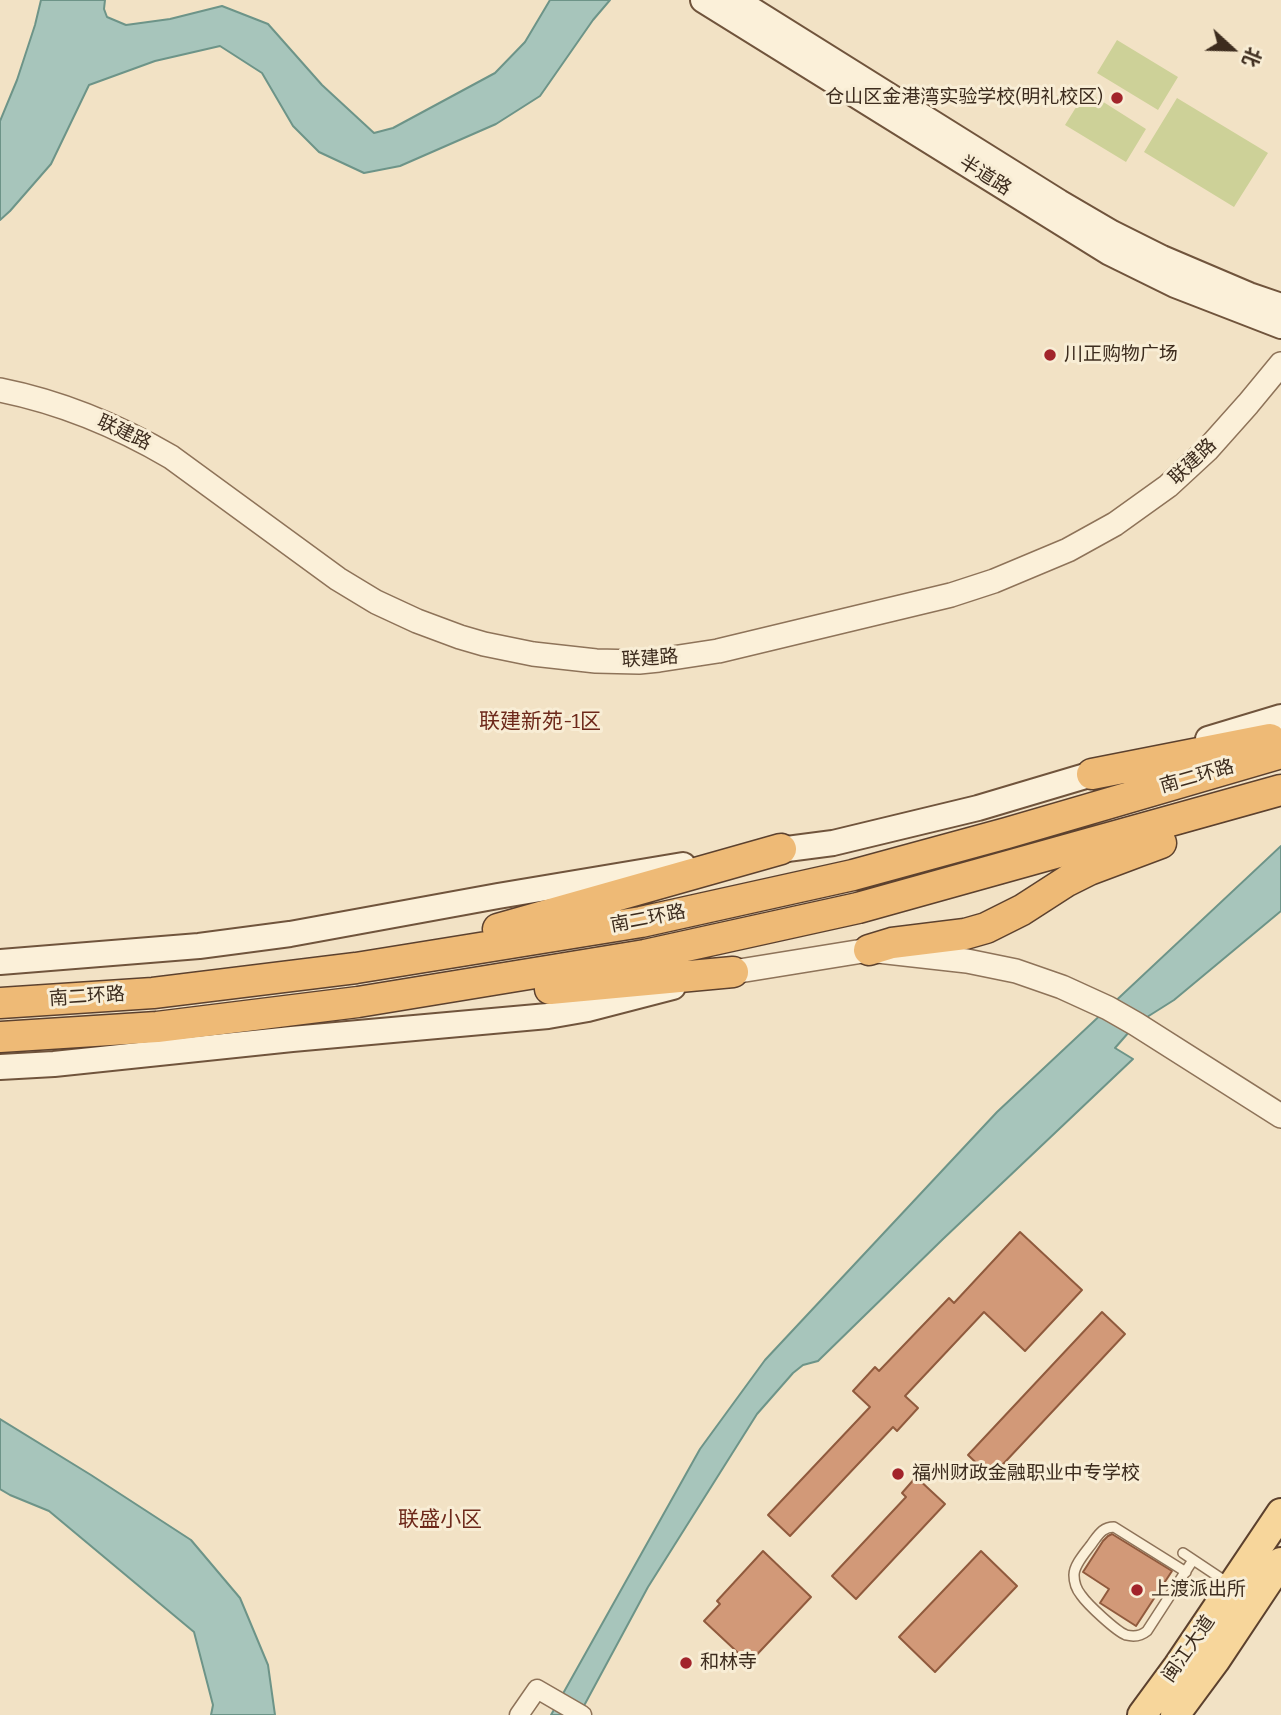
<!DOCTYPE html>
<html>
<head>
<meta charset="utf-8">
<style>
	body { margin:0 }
	#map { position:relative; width:1281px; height:1715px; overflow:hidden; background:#f2e2c5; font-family:Bitter,"Noto Sans SC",serif }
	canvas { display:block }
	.north { position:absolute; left:1197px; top:14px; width:70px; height:70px; -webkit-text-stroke:5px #f8edd5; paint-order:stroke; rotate:112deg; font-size:19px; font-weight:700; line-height:28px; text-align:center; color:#3d2c1e }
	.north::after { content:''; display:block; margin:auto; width:24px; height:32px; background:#3d2c1e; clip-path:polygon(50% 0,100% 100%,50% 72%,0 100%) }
</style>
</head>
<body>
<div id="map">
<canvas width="1281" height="1715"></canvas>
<div class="north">北</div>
</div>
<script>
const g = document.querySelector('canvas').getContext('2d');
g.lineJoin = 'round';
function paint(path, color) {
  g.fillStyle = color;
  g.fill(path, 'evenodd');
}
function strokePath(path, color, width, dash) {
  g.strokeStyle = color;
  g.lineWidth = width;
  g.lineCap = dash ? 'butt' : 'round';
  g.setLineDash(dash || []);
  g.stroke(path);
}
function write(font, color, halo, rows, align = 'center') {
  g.font = font + ' Bitter,"Noto Sans SC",serif';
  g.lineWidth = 6;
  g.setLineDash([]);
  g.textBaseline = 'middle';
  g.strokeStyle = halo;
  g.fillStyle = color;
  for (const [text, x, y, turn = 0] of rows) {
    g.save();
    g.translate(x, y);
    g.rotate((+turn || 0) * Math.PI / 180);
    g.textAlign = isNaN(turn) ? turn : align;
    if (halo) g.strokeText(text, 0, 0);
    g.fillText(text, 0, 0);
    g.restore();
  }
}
const green = new Path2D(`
	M1117,40L1178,77L1158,110L1097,73Z
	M1086,91L1146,129L1126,162L1065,125Z
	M1177,98L1268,153L1234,207L1144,152Z`);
const water = new Path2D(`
	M41,0H105L104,9L107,17L126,25L170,19L222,6L268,24L322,85L374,133L393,128L495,73L525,42L550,0H610L593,20L540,96L496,124L400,166L364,173L319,152L293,126L262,73L220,46L155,61L89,85L51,164L10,211L0,220V121L17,80L35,25Z
	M1281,846V911L1174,1000L1136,1024L1115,1048L1133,1059L943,1239L818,1361L803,1365L793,1373L757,1414L648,1587L579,1715H551L700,1449L765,1360L997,1112Z
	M0,1419L91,1475L191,1540L240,1598L268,1665L275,1715H211L213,1705L194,1632L49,1511L10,1495L0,1489Z`);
const building = new Path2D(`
	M1020,1232L1082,1290L1025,1351L984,1312L905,1396L918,1408L897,1431L893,1427L790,1536L768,1515L870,1407L853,1391L875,1367L879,1371L949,1298L954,1303Z
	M1102,1312L1125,1334L991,1477L968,1455Z
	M916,1477L945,1504L856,1599L832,1576L906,1497L902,1493Z
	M1112,1534L1172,1571L1136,1626L1100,1603L1109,1589L1083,1572L1103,1541L1108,1536Z
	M763,1551L811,1597L749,1663L704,1621L720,1604L717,1601Z
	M981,1551L1017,1586L935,1672L899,1637Z`);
const service = new Path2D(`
	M1183,1553L1228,1583
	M1186,1572L1114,1527C1103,1527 1099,1534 1093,1542C1087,1551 1074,1564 1074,1575C1074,1582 1077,1590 1081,1595C1088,1605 1116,1631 1126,1635C1134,1637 1141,1636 1147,1631L1193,1560`);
const minor = new Path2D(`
	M519,1715L537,1689L582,1715`);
const tertiary = new Path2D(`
	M0,390C60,402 118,426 171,457L338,579L376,602L417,621L460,637L484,644L533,654L596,661L639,662L659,660L718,651L951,595L994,581L1068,550L1115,524L1168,486L1207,450L1248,404L1281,364
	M733,972L869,950L967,961L1016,971L1062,987L1108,1008L1136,1024L1281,1116`);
const secondary = new Path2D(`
	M703,0L1110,253L1175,285L1281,326
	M736,0L1059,202L1112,233L1162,258L1249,295L1281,306
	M1208,739L1281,717
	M764,852L833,843L978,808L1109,769
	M0,962L199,946L290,934L498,896L683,865
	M0,1067L54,1064L292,1039L548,1016L588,1009L673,987`);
const primary = new Path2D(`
	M1142,1715L1178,1666L1281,1513
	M1175,1715L1215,1661L1281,1562`);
const trunk = new Path2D(`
	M1092,774L1270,739
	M498,929L781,849
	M869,950L892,943L965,934L986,928L1022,910L1067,881L1089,870L1161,843
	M550,989L733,972
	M0,1003L153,993L356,968L641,922L853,875L1007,833L1281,753
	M0,1037L157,1027L358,1002L645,955L858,908L1281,790`);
const markers = [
	[1117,98,7,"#a2242b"],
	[1050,355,7,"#a2242b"],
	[898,1474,7,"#a2242b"],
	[1137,1590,7,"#a2242b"],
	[686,1663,7,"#a2242b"]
];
const poiNames = [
	["仓山区金港湾实验学校(明礼校区)",1103,98,"right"],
	["川正购物广场",1064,355],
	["福州财政金融职业中专学校",912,1474],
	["上渡派出所",1151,1590],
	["和林寺",700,1663]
];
const streetNames = [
	["半道路",985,176,32],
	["联建路",124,433,25],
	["联建路",1193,462,-44],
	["联建路",650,659,-4],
	["南二环路",1197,777,-16],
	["南二环路",648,919,-11],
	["南二环路",87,997,-4],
	["闽江大道",1189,1649,-55]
];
const neighbourhoodNames = [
	["联建新苑-1区",540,722],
	["联盛小区",440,1520]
];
paint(green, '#cdd198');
paint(water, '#a7c5bb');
strokePath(water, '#6d9488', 2);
paint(building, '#d29978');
strokePath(building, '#905a3d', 2);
strokePath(service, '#8e7359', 12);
strokePath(minor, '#8e7359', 21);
strokePath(tertiary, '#8e7359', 26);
strokePath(secondary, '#70543c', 28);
strokePath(primary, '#5c412e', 32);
strokePath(trunk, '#5c412e', 33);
strokePath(service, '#fbf0d9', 9);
strokePath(minor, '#fbf0d9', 18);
strokePath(tertiary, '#fbf0d9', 23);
strokePath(secondary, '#fbf0d9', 24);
strokePath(primary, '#f7d69b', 28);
strokePath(trunk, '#eeba76', 30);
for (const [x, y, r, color] of markers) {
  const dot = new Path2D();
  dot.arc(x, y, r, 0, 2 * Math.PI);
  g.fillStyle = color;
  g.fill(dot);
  strokePath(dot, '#f8edd5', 2.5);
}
write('19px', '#3d2c1e', '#f8edd5', poiNames, 'left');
write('19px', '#3d2c1e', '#f8edd5', streetNames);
write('21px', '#6d281a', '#f8edd5', neighbourhoodNames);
</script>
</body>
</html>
